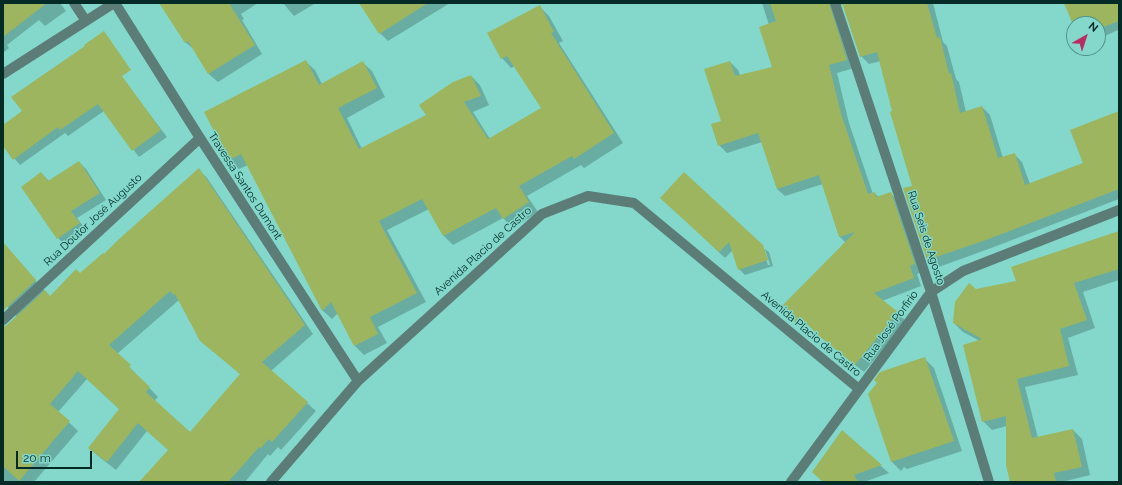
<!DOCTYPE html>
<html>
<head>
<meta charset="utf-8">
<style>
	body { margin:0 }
	#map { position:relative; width:1122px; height:485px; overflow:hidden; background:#83d8cb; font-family:Raleway,sans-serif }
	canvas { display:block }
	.frame { position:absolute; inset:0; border:4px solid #052b27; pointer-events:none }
	.north { position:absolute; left:1066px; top:16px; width:40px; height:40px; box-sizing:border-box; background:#83d8cb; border:1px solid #519389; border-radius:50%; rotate:39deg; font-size:11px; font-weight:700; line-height:16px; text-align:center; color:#052b27 }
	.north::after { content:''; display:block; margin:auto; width:14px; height:18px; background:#b82c61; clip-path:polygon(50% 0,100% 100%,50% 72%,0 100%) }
	.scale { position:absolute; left:16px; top:451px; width:76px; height:18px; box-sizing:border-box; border:2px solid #052b27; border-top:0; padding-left:5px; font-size:12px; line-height:14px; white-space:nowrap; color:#052b27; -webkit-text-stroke:3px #83d8cb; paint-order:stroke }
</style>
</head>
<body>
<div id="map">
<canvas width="1122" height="485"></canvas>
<div class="frame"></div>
<div class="north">N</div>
<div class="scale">20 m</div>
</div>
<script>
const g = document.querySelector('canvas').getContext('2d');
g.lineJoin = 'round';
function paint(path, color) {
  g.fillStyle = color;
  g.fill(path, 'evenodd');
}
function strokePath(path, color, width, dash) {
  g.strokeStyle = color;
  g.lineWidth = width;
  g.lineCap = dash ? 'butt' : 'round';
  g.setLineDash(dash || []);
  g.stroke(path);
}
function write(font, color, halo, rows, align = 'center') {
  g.font = font + ' Raleway,sans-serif';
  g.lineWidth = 3;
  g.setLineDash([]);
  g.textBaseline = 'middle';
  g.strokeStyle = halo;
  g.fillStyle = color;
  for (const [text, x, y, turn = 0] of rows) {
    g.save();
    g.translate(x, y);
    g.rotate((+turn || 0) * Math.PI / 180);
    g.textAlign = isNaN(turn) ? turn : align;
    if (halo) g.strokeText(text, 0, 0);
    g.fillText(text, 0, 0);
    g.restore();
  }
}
const shadow = new Path2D(`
	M3,3H60L66,11L45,26L39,20L7,45L9,48L3,53Z
	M161,3H258L241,14L244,19L242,20L262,54L218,82L209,74L195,50L185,42Z
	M283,3H316L294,16Z
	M361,3H450L388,41L380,33Z
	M762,3H933L943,42L947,46L956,79L959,82L966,112L982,107L990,115L1003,158L1014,154L1022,162L1030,184L1084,164L1119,112V199L994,247L936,268L928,260L913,186L881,61L869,64L861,56L843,4L841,5L854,68L837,73L849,123L873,194L874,193L879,197L891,194L899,202L922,272L917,274L921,286L882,301L906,321L864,372L829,344L808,324L803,329L781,308L846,243L840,237L823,184L785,196L777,189L762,142L727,153L719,145L730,62L738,70L740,75L774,68L769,25Z
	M1065,3H1119L1118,30L1098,39V24H1074Z
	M540,7L549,16L563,41L559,43L623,143L584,168L581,165L527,196L538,212L513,228L503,218L453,245L444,236L429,209L387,230L426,302L378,327L387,343L364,355L355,346L338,313L332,319L322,310L248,165L239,169L230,160L206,113L305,61L315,70L322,84L362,62L372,71L385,97L347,118L362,149L427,116L471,76L480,85L489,105L473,112L490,139L542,108L515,66L511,68L502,58Z
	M123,79L167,137L139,157L104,111L68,136L65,133L20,165L3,145V126L23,111Z
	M79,162L86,169L106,200L77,218L86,230L65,245L58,238L41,173L49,181Z
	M199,170L207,178L313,334L271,371L316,411L281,450L278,447L270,456L268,454L245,482H140L169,450L147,431L116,470L98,456L89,448L120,410L87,379L58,412L78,431L34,482H3V341L17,317L3,302V244L50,297L104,256ZM179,300L201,340L241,375L191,433L154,401L158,397L117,354Z
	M668,204L762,246L768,265H770L765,249L769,252L773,266L745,275L739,269L733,250L725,258Z
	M1119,232L1118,271L1119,280L1083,292L1095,328L1068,338L1078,375L1025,387L1038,438L1073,430L1082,439L1090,475L1062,482H1011L1007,426L992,430L983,421L980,341L963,332L954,323L976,290L1017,282Z
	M925,359L934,368L962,451L907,469L904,467L901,471L892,462L869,394L878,383Z
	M842,431L881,466L889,473L864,482H821Z`);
const building = new Path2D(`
	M3,3H47L3,37Z
	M159,3H229L255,45L208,74L188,41L185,43Z
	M359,3H428L379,34Z
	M770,3H829L847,60L829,65L841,114L868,194L875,192L876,197L891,192L915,264L910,266L914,278L874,293L898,312L855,365L819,336L800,317L794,322L780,308L855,232L839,237L819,175L777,189L758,133L718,146L711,124L721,121L704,69L730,61L735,76L772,67L759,27L776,21Z
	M842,3H927L937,38L940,37L949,74L951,73L960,113L982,106L998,158L1015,153L1025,185L1083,163L1070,130L1119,111V189L986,240L927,260L903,188L912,186L890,112L892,111L877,52L860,57Z
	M1064,3H1119V21L1098,29V24H1074V27Z
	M540,5L554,32L551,33L614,133L574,159L572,156L519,186L529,202L503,219L496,208L443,236L422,199L379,221L417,293L370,317L378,334L354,346L331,302L322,311L241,154L229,160L204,112L306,60L319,85L363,61L377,88L338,108L359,149L426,115L419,105L453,82L471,75L481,96L464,102L488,139L541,108L507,56L501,59L487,33Z
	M104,31L131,70L122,76L161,130L132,151L98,104L60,130L58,127L13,160L3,146V125L22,111L11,97L85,46L84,45Z
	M79,161L100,193L71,211L80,223L57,239L21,187L41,172L48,181Z
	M199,168L305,325L262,362L308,402L272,442L269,439L261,448L259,447L228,482H139L168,450L138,423L107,462L88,448L119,409L78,371L50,404L70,421L19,481L3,466V326L7,325L45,290L50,296L76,269L80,273L103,253L104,254L119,239ZM170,291L173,295L175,294L200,341L240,374L190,432L146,392L150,387L129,367L131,365L109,345Z
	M684,172L763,245L768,260L738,270L729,242L719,252L660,198Z
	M1119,231V269L1074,283L1087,320L1060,329L1069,366L1017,379L1032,438L1073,429L1082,467L1054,473L1056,482H1010L1006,465V416L982,422L963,345L982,339L953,323L955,302L969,283L976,289L1016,281L1011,267Z
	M3,242L36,280L3,311Z
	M925,357L954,441L891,462L868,394L877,383L874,380L880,372Z
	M842,430L882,465L854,475L858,482H823L812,472Z`);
const minor = new Path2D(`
	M74,3L86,21
	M115,3L200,138L358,381
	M835,3L931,292L989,482
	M3,74L114,3
	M3,320L200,138
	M271,482L358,381L542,214L588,196L634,203L859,389
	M791,482L931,292L963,271L1119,210`);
const streetNames = [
	["Travessa Santos Dumont",245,186,57],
	["Rua Doutor José Augusto",93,220,-43],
	["Rua Seis de Agosto",926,238,72],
	["Avenida Placio de Castro",483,251,-42],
	["Rua José Porfirio",891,326,-54],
	["Avenida Placio de Castro",811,334,40]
];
paint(shadow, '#0003');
paint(building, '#9cb55e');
strokePath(minor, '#5c7d77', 10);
write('11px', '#052b27', '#83d8cb', streetNames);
</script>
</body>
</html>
